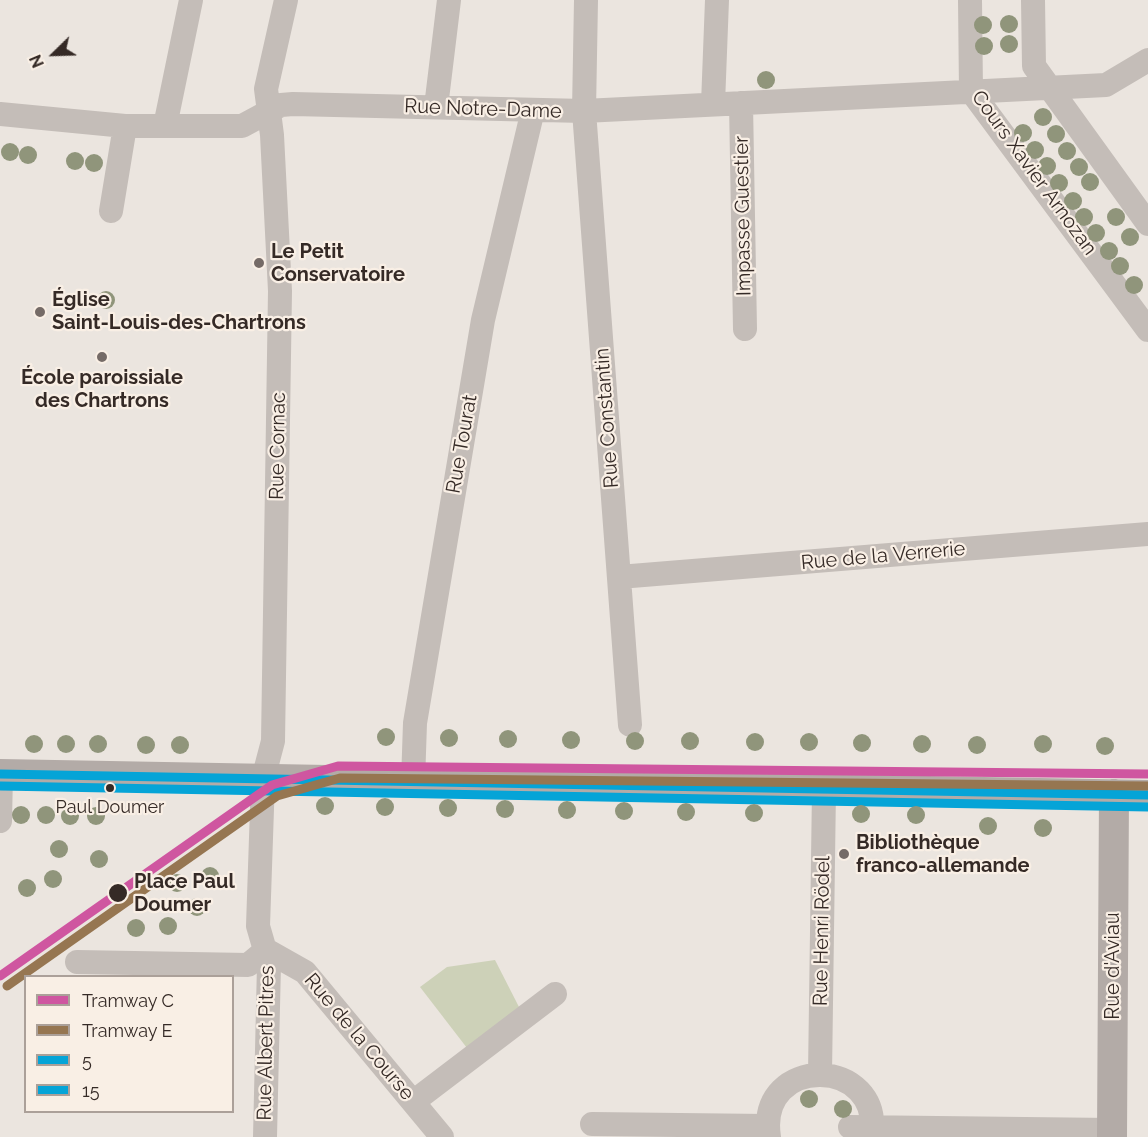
<!DOCTYPE html>
<html>
<head>
<meta charset="utf-8">
<style>
	body { margin:0 }
	#map { position:relative; width:1148px; height:1137px; overflow:hidden; background:#ebe5df; font-family:Raleway,sans-serif }
	canvas { display:block }
	.legend { position:absolute; left:24px; top:975px; width:210px; height:138px; box-sizing:border-box; background:#f9efe5; border:2px solid #aba099; margin:0; padding:8px 10px; list-style:none; font-size:18px; color:#352a26 }
	.legend li { display:flex; align-items:center; gap:12px; height:30px }
	.legend b { width:30px; border:2px solid #aba099 }
	.north { position:absolute; left:24px; top:24px; width:60px; height:60px; -webkit-text-stroke:4px #f9efe5; paint-order:stroke; rotate:247deg; font-size:16px; font-weight:700; line-height:24px; text-align:center; color:#352a26 }
	.north::after { content:''; display:block; margin:auto; width:21px; height:27px; background:#352a26; clip-path:polygon(50% 0,100% 100%,50% 72%,0 100%) }
</style>
</head>
<body>
<div id="map">
<canvas width="1148" height="1137"></canvas>
<ul class="legend">
<li><b style="height:8px;background:#cf56a0"></b>Tramway C</li>
<li><b style="height:8px;background:#967651"></b>Tramway E</li>
<li><b style="height:8px;background:#05a4d7"></b>5</li>
<li><b style="height:8px;background:#05a4d7"></b>15</li>
</ul>
<div class="north">N</div>
</div>
<script>
const g = document.querySelector('canvas').getContext('2d');
g.lineJoin = 'round';
function paint(path, color) {
  g.fillStyle = color;
  g.fill(path, 'evenodd');
}
function strokePath(path, color, width, dash) {
  g.strokeStyle = color;
  g.lineWidth = width;
  g.lineCap = dash ? 'butt' : 'round';
  g.setLineDash(dash || []);
  g.stroke(path);
}
function write(font, color, halo, rows, align = 'center') {
  g.font = font + ' Raleway,sans-serif';
  g.lineWidth = 4.5;
  g.setLineDash([]);
  g.textBaseline = 'middle';
  g.strokeStyle = halo;
  g.fillStyle = color;
  for (const [text, x, y, turn = 0] of rows) {
    g.save();
    g.translate(x, y);
    g.rotate((+turn || 0) * Math.PI / 180);
    g.textAlign = isNaN(turn) ? turn : align;
    if (halo) g.strokeText(text, 0, 0);
    g.fillText(text, 0, 0);
    g.restore();
  }
}
const green = new Path2D(`
	M495,960L519,1007L467,1048L420,987L447,967Z`);
const minor = new Path2D(`
	M586,0L584,111L630,725
	M970,0L971,91L1148,330
	M1033,0L1034,66L1148,224
	M741,103L745,329
	M713,104L717,0
	M436,107L449,0
	M0,114L125,126H242L281,105L293,104L584,111L1106,85L1148,60
	M165,126L191,0
	M111,211L125,126
	M619,577L1148,534
	M413,782L415,723L483,320L533,110
	M0,821L1,774
	M266,950L305,972L442,1137
	M77,962L248,965L266,950
	M820,1074L824,789
	M413,1102L555,994
	M592,1124L767,1126
	M850,1127L1112,1130
	M265,1137L269,964L258,926L263,779L273,741L280,291L272,135L266,89L286,0
	M769,1137C756,1053 885,1056 871,1137`);
const major = new Path2D(`
	M0,774L1148,795
	M1112,1137L1114,794`);
const bus1 = new Path2D(`
	M0,774L1148,795`);
const bus2 = new Path2D(`
	M0,786L1148,807`);
const tram1 = new Path2D(`
	M0,976L272,785L338,766L1148,774`);
const tram2 = new Path2D(`
	M7,986L277,796L340,778L1148,786`);
const trees = [
	[1009,24],
	[983,25],
	[1009,44],
	[984,46],
	[766,80],
	[1043,117],
	[1023,133],
	[1056,134],
	[1035,150],
	[1067,151],
	[10,152],
	[28,155],
	[75,161],
	[94,163],
	[1047,166],
	[1079,167],
	[1090,182],
	[1059,183],
	[1073,201],
	[1084,217],
	[1116,217],
	[1096,233],
	[1130,237],
	[1109,251],
	[1120,266],
	[1134,285],
	[106,300],
	[386,737],
	[449,738],
	[508,739],
	[571,740],
	[635,741],
	[690,741],
	[755,742],
	[809,742],
	[862,743],
	[34,744],
	[66,744],
	[98,744],
	[922,744],
	[1043,744],
	[146,745],
	[180,745],
	[977,745],
	[1105,746],
	[325,806],
	[385,807],
	[448,808],
	[505,809],
	[567,810],
	[624,811],
	[686,812],
	[754,813],
	[861,814],
	[21,815],
	[46,815],
	[916,815],
	[70,816],
	[96,816],
	[988,826],
	[1043,828],
	[59,849],
	[99,859],
	[210,876],
	[53,879],
	[177,883],
	[27,888],
	[197,907],
	[168,926],
	[136,928],
	[809,1099],
	[843,1109]
];
const markers = [
	[259,263,6,"#756b67"],
	[40,312,6,"#756b67"],
	[102,357,6,"#756b67"],
	[110,788,5,"#352a26"],
	[844,854,6,"#756b67"],
	[118,893,10,"#352a26"]
];
const busNames = [
	["Paul Doumer",110,808]
];
const streetNames = [
	["Rue Notre-Dame",483,109,2],
	["Cours Xavier Arnozan",1034,173,54],
	["Impasse Guestier",743,216,-91],
	["Rue Constantin",607,418,-94],
	["Rue Tourat",462,444,-80],
	["Rue Cornac",278,446,-89],
	["Rue de la Verrerie",883,556,-5],
	["Rue Henri Rödel",822,931,-89],
	["Rue d'Aviau",1113,966,-90],
	["Rue de la Course",359,1037,50],
	["Rue Albert Pitres",266,1043,-89]
];
const poiNames = [
	["Le Petit",271,252],
	["Conservatoire",271,275],
	["Église",52,300],
	["Saint-Louis-des-Chartrons",52,323],
	["École paroissiale",102,378,"center"],
	["des Chartrons",102,401,"center"],
	["Bibliothèque",856,843],
	["franco-allemande",856,866]
];
const stopNames = [
	["Place Paul",134,882],
	["Doumer",134,905]
];
paint(green, '#cdd1b8');
strokePath(minor, '#c4bdb8', 24);
strokePath(major, '#b3aba7', 30);
strokePath(bus1, '#05a4d7', 9);
strokePath(bus2, '#05a4d7', 9);
strokePath(tram1, '#cf56a0', 9);
strokePath(tram2, '#967651', 9);
g.fillStyle = '#90957b';
for (const [x, y] of trees) {
  g.beginPath();
  g.arc(x, y, 9, 0, 2 * Math.PI);
  g.fill();
}
for (const [x, y, r, color] of markers) {
  const dot = new Path2D();
  dot.arc(x, y, r, 0, 2 * Math.PI);
  g.fillStyle = color;
  g.fill(dot);
  strokePath(dot, '#f9efe5', 2);
}
write('18px', '#352a26', '#f9efe5', busNames);
write('20px', '#352a26', '#f9efe5', streetNames);
write('bold 20px', '#352a26', '#f9efe5', poiNames, 'left');
write('bold 20px', '#352a26', '#f9efe5', stopNames, 'left');
</script>
</body>
</html>
